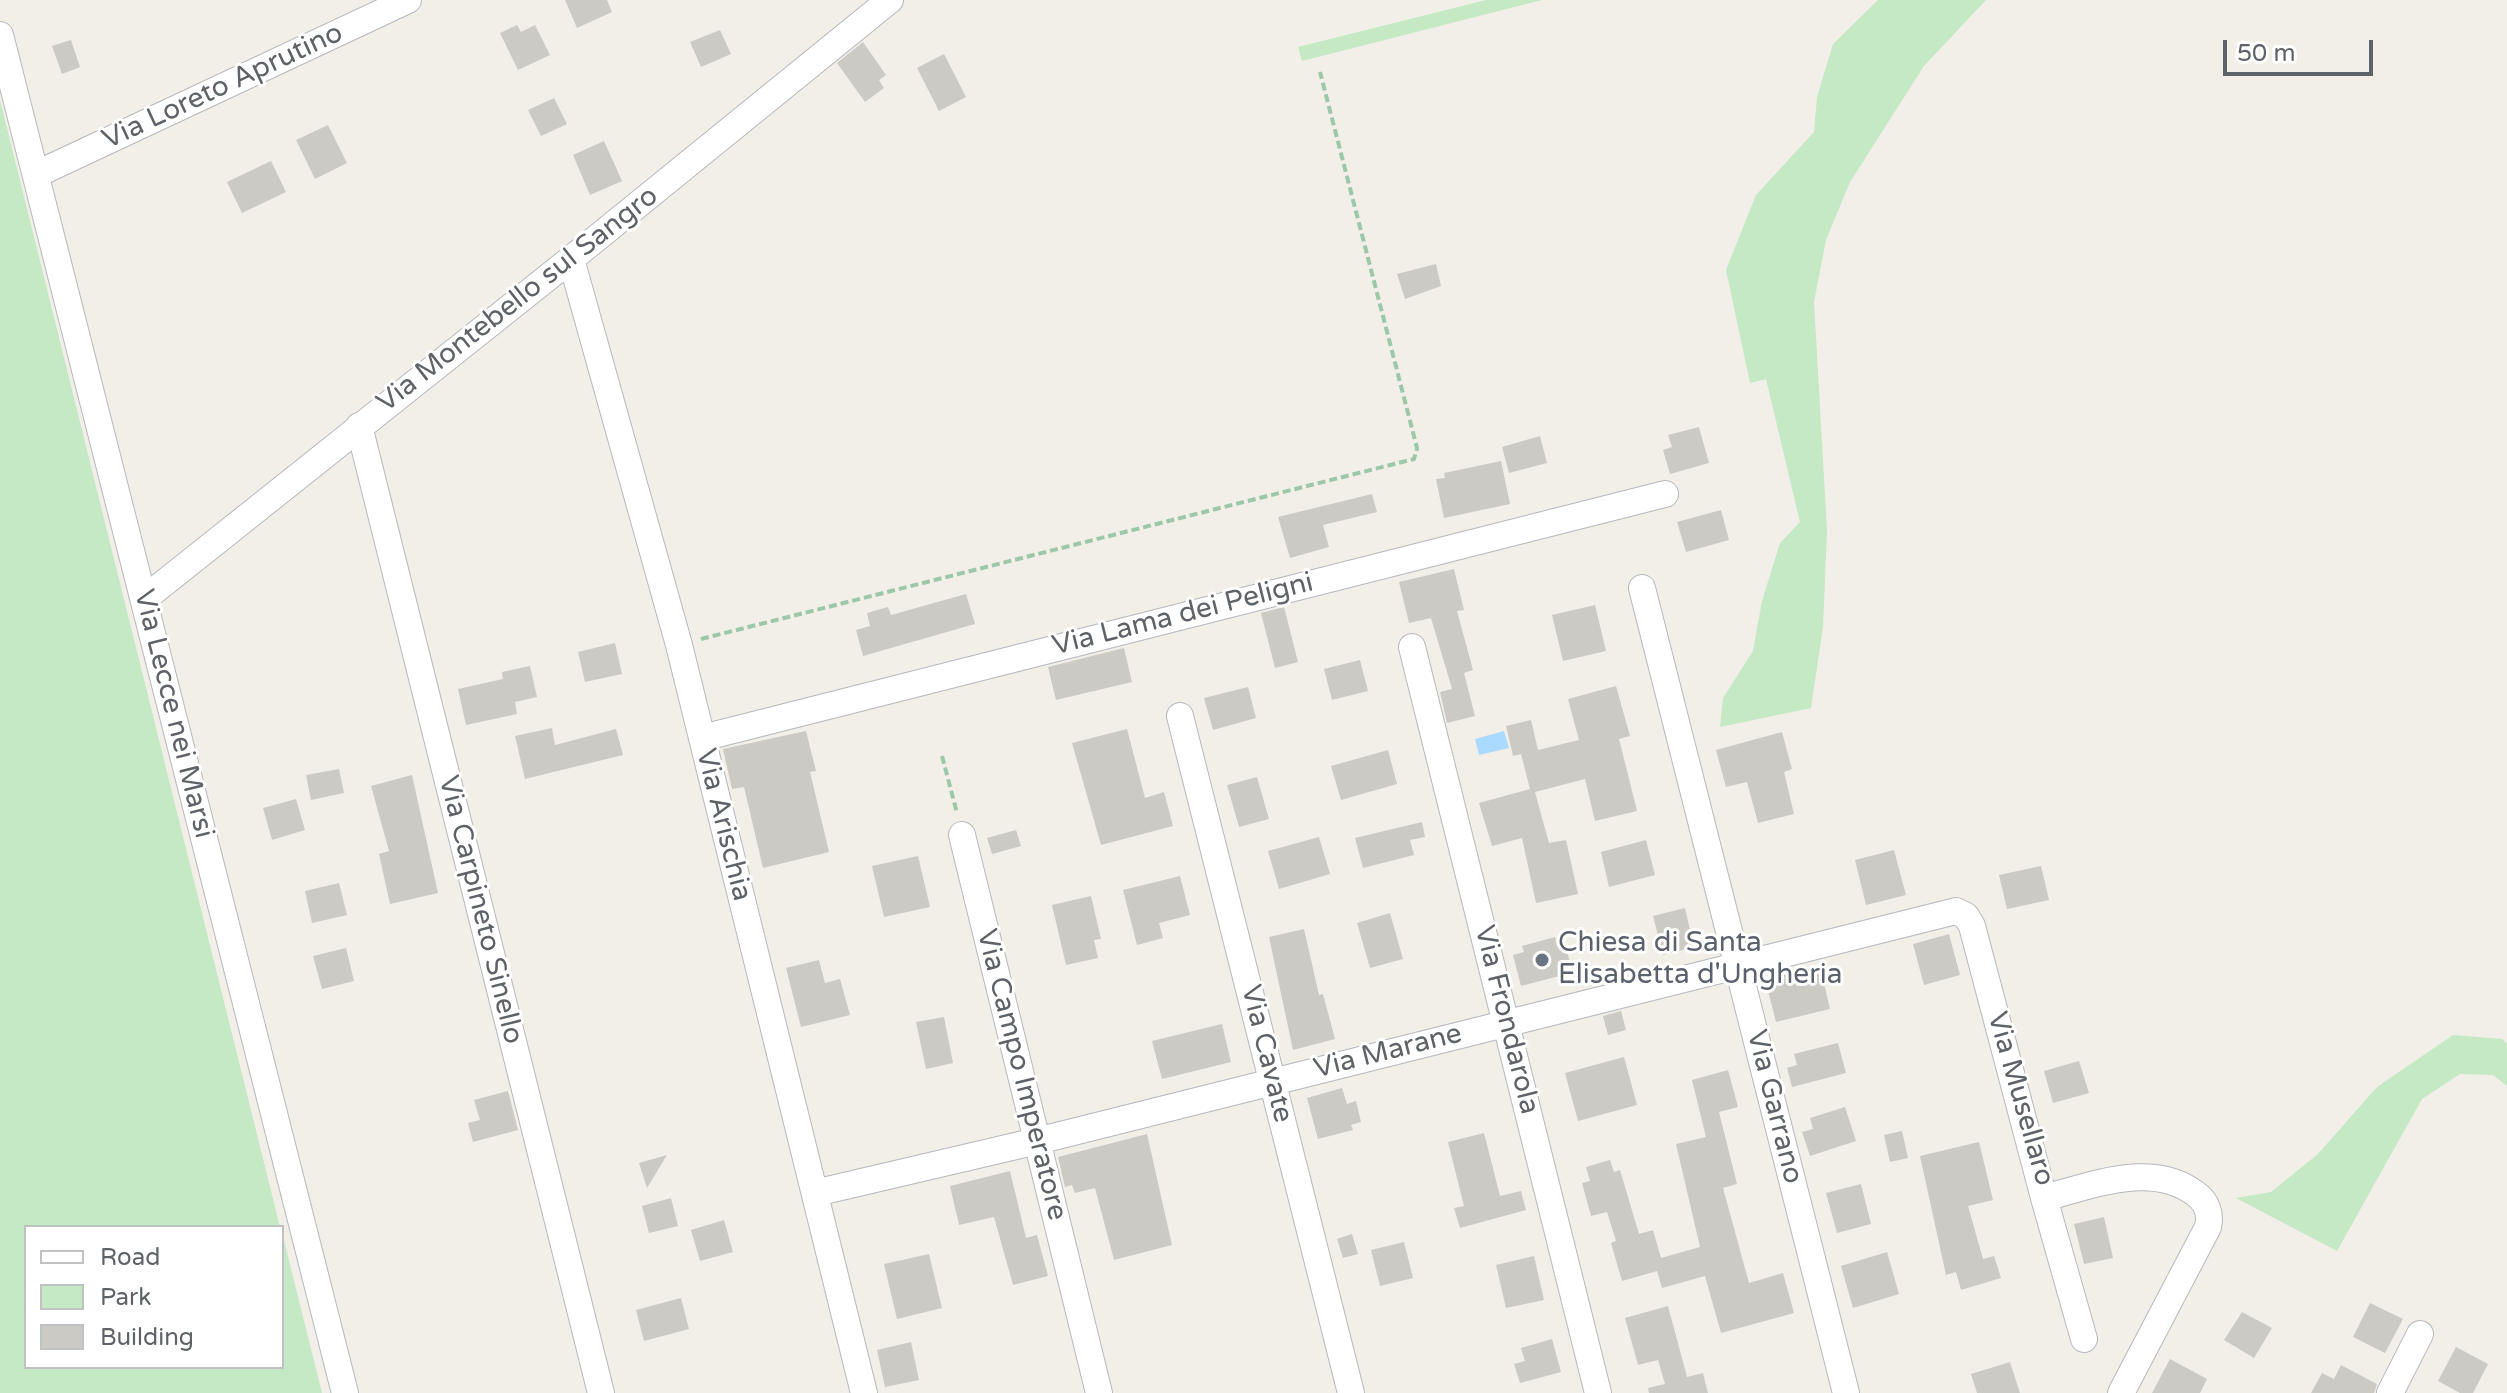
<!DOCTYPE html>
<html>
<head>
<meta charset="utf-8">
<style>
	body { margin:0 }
	#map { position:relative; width:2507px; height:1393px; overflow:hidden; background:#f1efe8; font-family:"Varela Round",sans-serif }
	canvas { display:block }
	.legend { position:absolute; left:24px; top:1225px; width:260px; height:144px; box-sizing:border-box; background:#fff; border:2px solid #bfc1c3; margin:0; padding:10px 14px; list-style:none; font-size:24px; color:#5f6368 }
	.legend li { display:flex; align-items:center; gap:16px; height:40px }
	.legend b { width:40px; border:2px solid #bfc1c3 }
	.scale { position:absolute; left:2223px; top:40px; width:150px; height:36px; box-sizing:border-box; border:4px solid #5f6368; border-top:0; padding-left:10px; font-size:24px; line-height:28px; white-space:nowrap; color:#5f6368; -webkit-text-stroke:6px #fff; paint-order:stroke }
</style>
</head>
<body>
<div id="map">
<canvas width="2507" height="1393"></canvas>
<ul class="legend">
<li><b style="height:10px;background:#fff"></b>Road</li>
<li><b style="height:22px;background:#c5e8c5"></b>Park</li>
<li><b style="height:22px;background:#cccac5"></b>Building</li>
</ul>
<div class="scale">50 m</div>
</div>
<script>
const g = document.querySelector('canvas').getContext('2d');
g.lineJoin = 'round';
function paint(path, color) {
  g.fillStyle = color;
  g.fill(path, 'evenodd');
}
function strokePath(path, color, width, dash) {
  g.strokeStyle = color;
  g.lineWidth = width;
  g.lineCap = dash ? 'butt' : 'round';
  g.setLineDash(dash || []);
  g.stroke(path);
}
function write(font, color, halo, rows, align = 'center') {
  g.font = font + ' "Varela Round",sans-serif';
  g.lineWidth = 6;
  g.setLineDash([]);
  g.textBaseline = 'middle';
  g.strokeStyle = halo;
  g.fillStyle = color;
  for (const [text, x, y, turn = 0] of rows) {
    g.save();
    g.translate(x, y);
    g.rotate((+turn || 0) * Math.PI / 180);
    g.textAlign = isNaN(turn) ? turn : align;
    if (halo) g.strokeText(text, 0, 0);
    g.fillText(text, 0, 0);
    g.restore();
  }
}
const green = new Path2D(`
	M1486,0H1542L1302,61L1298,47Z
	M1878,0H1986L1924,66L1850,182L1826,240L1814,302L1827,530L1823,627L1811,708L1720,727L1723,698L1753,651L1762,601L1780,543L1800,522L1766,379L1750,383L1726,270L1756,195L1814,132L1817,97L1833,44Z
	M0,100L280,1227H26V1367H282V1233L322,1393H0Z
	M2453,1035L2502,1039L2507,1044V1086L2493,1075L2460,1074L2422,1099L2337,1251L2236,1198L2271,1192L2318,1154L2377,1087Z`);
const water = new Path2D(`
	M1504,731L1509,748L1479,755L1475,739Z`);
const building = new Path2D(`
	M565,0H607L612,12L577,28Z
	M517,25L521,32L535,25L550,55L518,70L500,33Z
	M720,30L731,54L701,67L690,42Z
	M71,40L80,67L62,74L52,46Z
	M863,42L886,75L879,80L884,88L865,102L837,63Z
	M944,54L966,97L939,111L917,68Z
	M554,98L567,124L541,136L528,110Z
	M328,125L347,163L315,179L296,140Z
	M604,141L622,181L590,195L573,155Z
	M271,161L286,192L242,213L227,182Z
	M1436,264L1441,286L1405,299L1397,274Z
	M1699,427L1709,463L1670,474L1663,450L1672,447L1668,435Z
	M1540,436L1547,463L1509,473L1502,447Z
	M1501,461L1510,504L1444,518L1436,479L1445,478L1444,473Z
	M1372,494L1377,512L1323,525L1329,547L1290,558L1278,517Z
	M1721,510L1729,540L1686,552L1677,522Z
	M1454,569L1464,610L1457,611L1473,670L1464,673L1475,716L1447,723L1440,692L1452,689L1431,618L1409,623L1399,582Z
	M966,594L975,624L863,656L856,630L870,626L867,613L888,607L891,615Z
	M1595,605L1606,651L1563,661L1552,615Z
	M1284,607L1298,662L1275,668L1261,613Z
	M615,643L622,674L585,682L578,652Z
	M1124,648L1132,682L1056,700L1048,667Z
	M1360,660L1368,691L1332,700L1324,669Z
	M530,666L537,697L515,702L517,714L466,725L458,689L503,679L502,672Z
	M1616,686L1630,736L1619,739L1637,811L1595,821L1585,779L1535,792L1549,843L1566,840L1578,894L1536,903L1522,838L1492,846L1479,803L1530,789L1521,754L1513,756L1506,726L1531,720L1538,750L1579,740L1568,699Z
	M1248,687L1256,718L1213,730L1204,698Z
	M552,728L555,745L616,729L623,755L525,779L515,736Z
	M1127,729L1145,798L1164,792L1173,826L1101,845L1072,743Z
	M806,731L816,771L810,772L829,852L763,868L744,787L732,789L723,749Z
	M1782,732L1792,769L1784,772L1794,814L1758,823L1747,782L1726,787L1716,750Z
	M1388,750L1397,784L1341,800L1331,766Z
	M339,769L344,793L311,800L306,775Z
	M412,775L438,893L390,904L379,854L389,851L371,786Z
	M1257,777L1269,819L1239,827L1227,785Z
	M296,799L305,830L272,840L263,808Z
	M1422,822L1425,837L1410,840L1414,855L1363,868L1355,838Z
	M1016,830L1021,846L992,854L987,838Z
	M1319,837L1330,874L1279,889L1268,851Z
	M1646,840L1655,875L1609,887L1601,852Z
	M1894,850L1906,895L1866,905L1855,860Z
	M918,856L930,907L884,917L872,866Z
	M2041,866L2049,900L2007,909L1999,875Z
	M1180,876L1190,915L1159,923L1163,938L1137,945L1123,890Z
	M339,883L347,915L312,923L305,891Z
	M1091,896L1101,939L1094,940L1098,958L1066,965L1052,905Z
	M1685,908L1694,947L1663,955L1653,916Z
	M1390,913L1403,959L1370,968L1357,923Z
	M1304,929L1319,995L1323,994L1335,1039L1293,1050L1269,937Z
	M1949,934L1960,975L1924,985L1913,944Z
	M1555,937L1557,946L1565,944L1571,966L1565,967L1567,974L1521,986L1513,955L1524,952L1522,946Z
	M346,948L354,981L322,989L313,956Z
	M819,960L825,983L840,979L850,1015L801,1027L786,968Z
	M1820,966L1830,1009L1776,1022L1765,979Z
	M1621,1011L1626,1030L1608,1035L1603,1016Z
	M944,1017L953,1063L926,1069L916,1022Z
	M1222,1024L1231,1062L1162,1079L1152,1041Z
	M1838,1043L1846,1073L1792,1087L1787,1068L1797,1065L1794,1054Z
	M1624,1057L1637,1105L1578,1121L1565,1073Z
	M2079,1061L2089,1093L2053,1103L2044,1071Z
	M1728,1070L1738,1107L1719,1112L1737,1184L1723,1188L1749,1283L1783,1273L1794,1313L1721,1333L1705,1276L1662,1288L1657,1271L1622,1281L1611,1243L1616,1241L1607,1212L1591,1216L1582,1183L1590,1181L1586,1167L1610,1160L1614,1172L1620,1170L1639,1234L1653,1230L1661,1258L1700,1247L1676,1144L1706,1137L1692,1080Z
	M1342,1088L1347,1104L1356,1101L1361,1122L1351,1125L1353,1130L1318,1139L1307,1098Z
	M508,1091L518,1130L473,1142L468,1123L480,1120L474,1100Z
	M1845,1107L1856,1141L1810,1156L1802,1132L1813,1129L1810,1118Z
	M1902,1131L1908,1158L1890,1162L1884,1135Z
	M1484,1133L1500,1196L1521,1191L1526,1210L1460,1228L1454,1208L1464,1206L1448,1142Z
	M1147,1134L1172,1245L1114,1260L1095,1188L1075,1193L1072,1185L1065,1187L1058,1157Z
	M1979,1142L1993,1200L1968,1206L1983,1259L1994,1256L2001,1278L1961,1290L1956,1272L1946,1275L1920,1156Z
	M667,1155L647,1188L639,1163Z
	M1010,1171L1026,1238L1037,1235L1048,1276L1013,1285L994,1217L959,1225L950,1186Z
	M1861,1184L1871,1224L1837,1233L1826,1193Z
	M671,1198L678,1226L649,1233L642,1206Z
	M2104,1217L2113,1258L2084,1264L2074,1224Z
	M724,1220L733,1252L700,1261L691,1230Z
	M1352,1234L1358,1254L1343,1258L1337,1239Z
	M1404,1242L1413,1278L1380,1286L1371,1250Z
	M1887,1252L1899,1294L1853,1308L1841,1266Z
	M929,1254L942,1308L897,1319L884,1264Z
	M1534,1256L1544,1300L1506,1308L1496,1265Z
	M681,1298L689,1329L644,1341L636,1310Z
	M2370,1303L2403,1319L2385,1353L2353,1337Z
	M1668,1306L1687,1377L1703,1373L1708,1393H1649L1648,1388L1665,1384L1658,1360L1638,1365L1625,1318Z
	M2242,1312L2272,1328L2254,1358L2224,1340Z
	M1552,1339L1561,1372L1520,1383L1514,1364L1525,1361L1521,1348Z
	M911,1342L919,1380L885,1387L877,1350Z
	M2456,1347L2488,1364L2473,1393H2460L2438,1381Z
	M2170,1359L2207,1379L2200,1393H2152Z
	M2010,1362L2020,1393H1977L1971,1374Z
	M2341,1365L2377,1384L2374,1393H2311L2322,1373L2334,1379Z`);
const path = new Path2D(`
	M701,639L1414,459L1417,448L1320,72
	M942,756L957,813`);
const minor = new Path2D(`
	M0,35L345,1393
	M37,174L408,0
	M571,259L679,645L864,1393
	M359,426L601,1393
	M1642,588L1846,1393
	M144,599L571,259L890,0
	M1412,647L1598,1393
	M1180,716L1351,1393
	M702,738L1665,494
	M962,835L1099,1393
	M815,1193L1037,1141L1956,911L1966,916L1972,926L2044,1198C2091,1186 2152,1160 2196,1194C2207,1202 2211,1214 2208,1227L2121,1393
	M2044,1198L2084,1339
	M2390,1393L2420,1334`);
const markers = [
	[1542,960,8,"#6b7280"]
];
const streetNames = [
	["Via Loreto Aprutino",223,87,-25],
	["Via Montebello sul Sangro",518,300,-38],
	["Via Lama dei Peligni",1183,615,-14],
	["Via Lecce nei Marsi",173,714,76],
	["Via Arischia",723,825,76],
	["Via Carpineto Sinello",480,910,76],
	["Via Frondarola",1506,1020,76],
	["Via Marane",1388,1052,-14],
	["Via Cavate",1266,1054,76],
	["Via Campo Imperatore",1021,1075,76],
	["Via Musellaro",2020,1099,74],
	["Via Garrano",1774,1107,76]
];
const worshipNames = [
	["Chiesa di Santa",1558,944],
	["Elisabetta d'Ungheria",1558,976]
];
paint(green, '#c5e8c5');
paint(water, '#aadaff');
paint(building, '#cccac5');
strokePath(minor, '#b5b8bc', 28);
strokePath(path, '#9cc7a9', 4, [8, 4]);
strokePath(minor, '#fff', 26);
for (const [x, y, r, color] of markers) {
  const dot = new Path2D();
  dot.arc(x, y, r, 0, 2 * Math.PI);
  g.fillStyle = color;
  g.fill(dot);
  strokePath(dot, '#fff', 3);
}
write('28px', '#5f6368', '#fff', streetNames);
write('28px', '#5b616d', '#fff', worshipNames, 'left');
</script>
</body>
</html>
